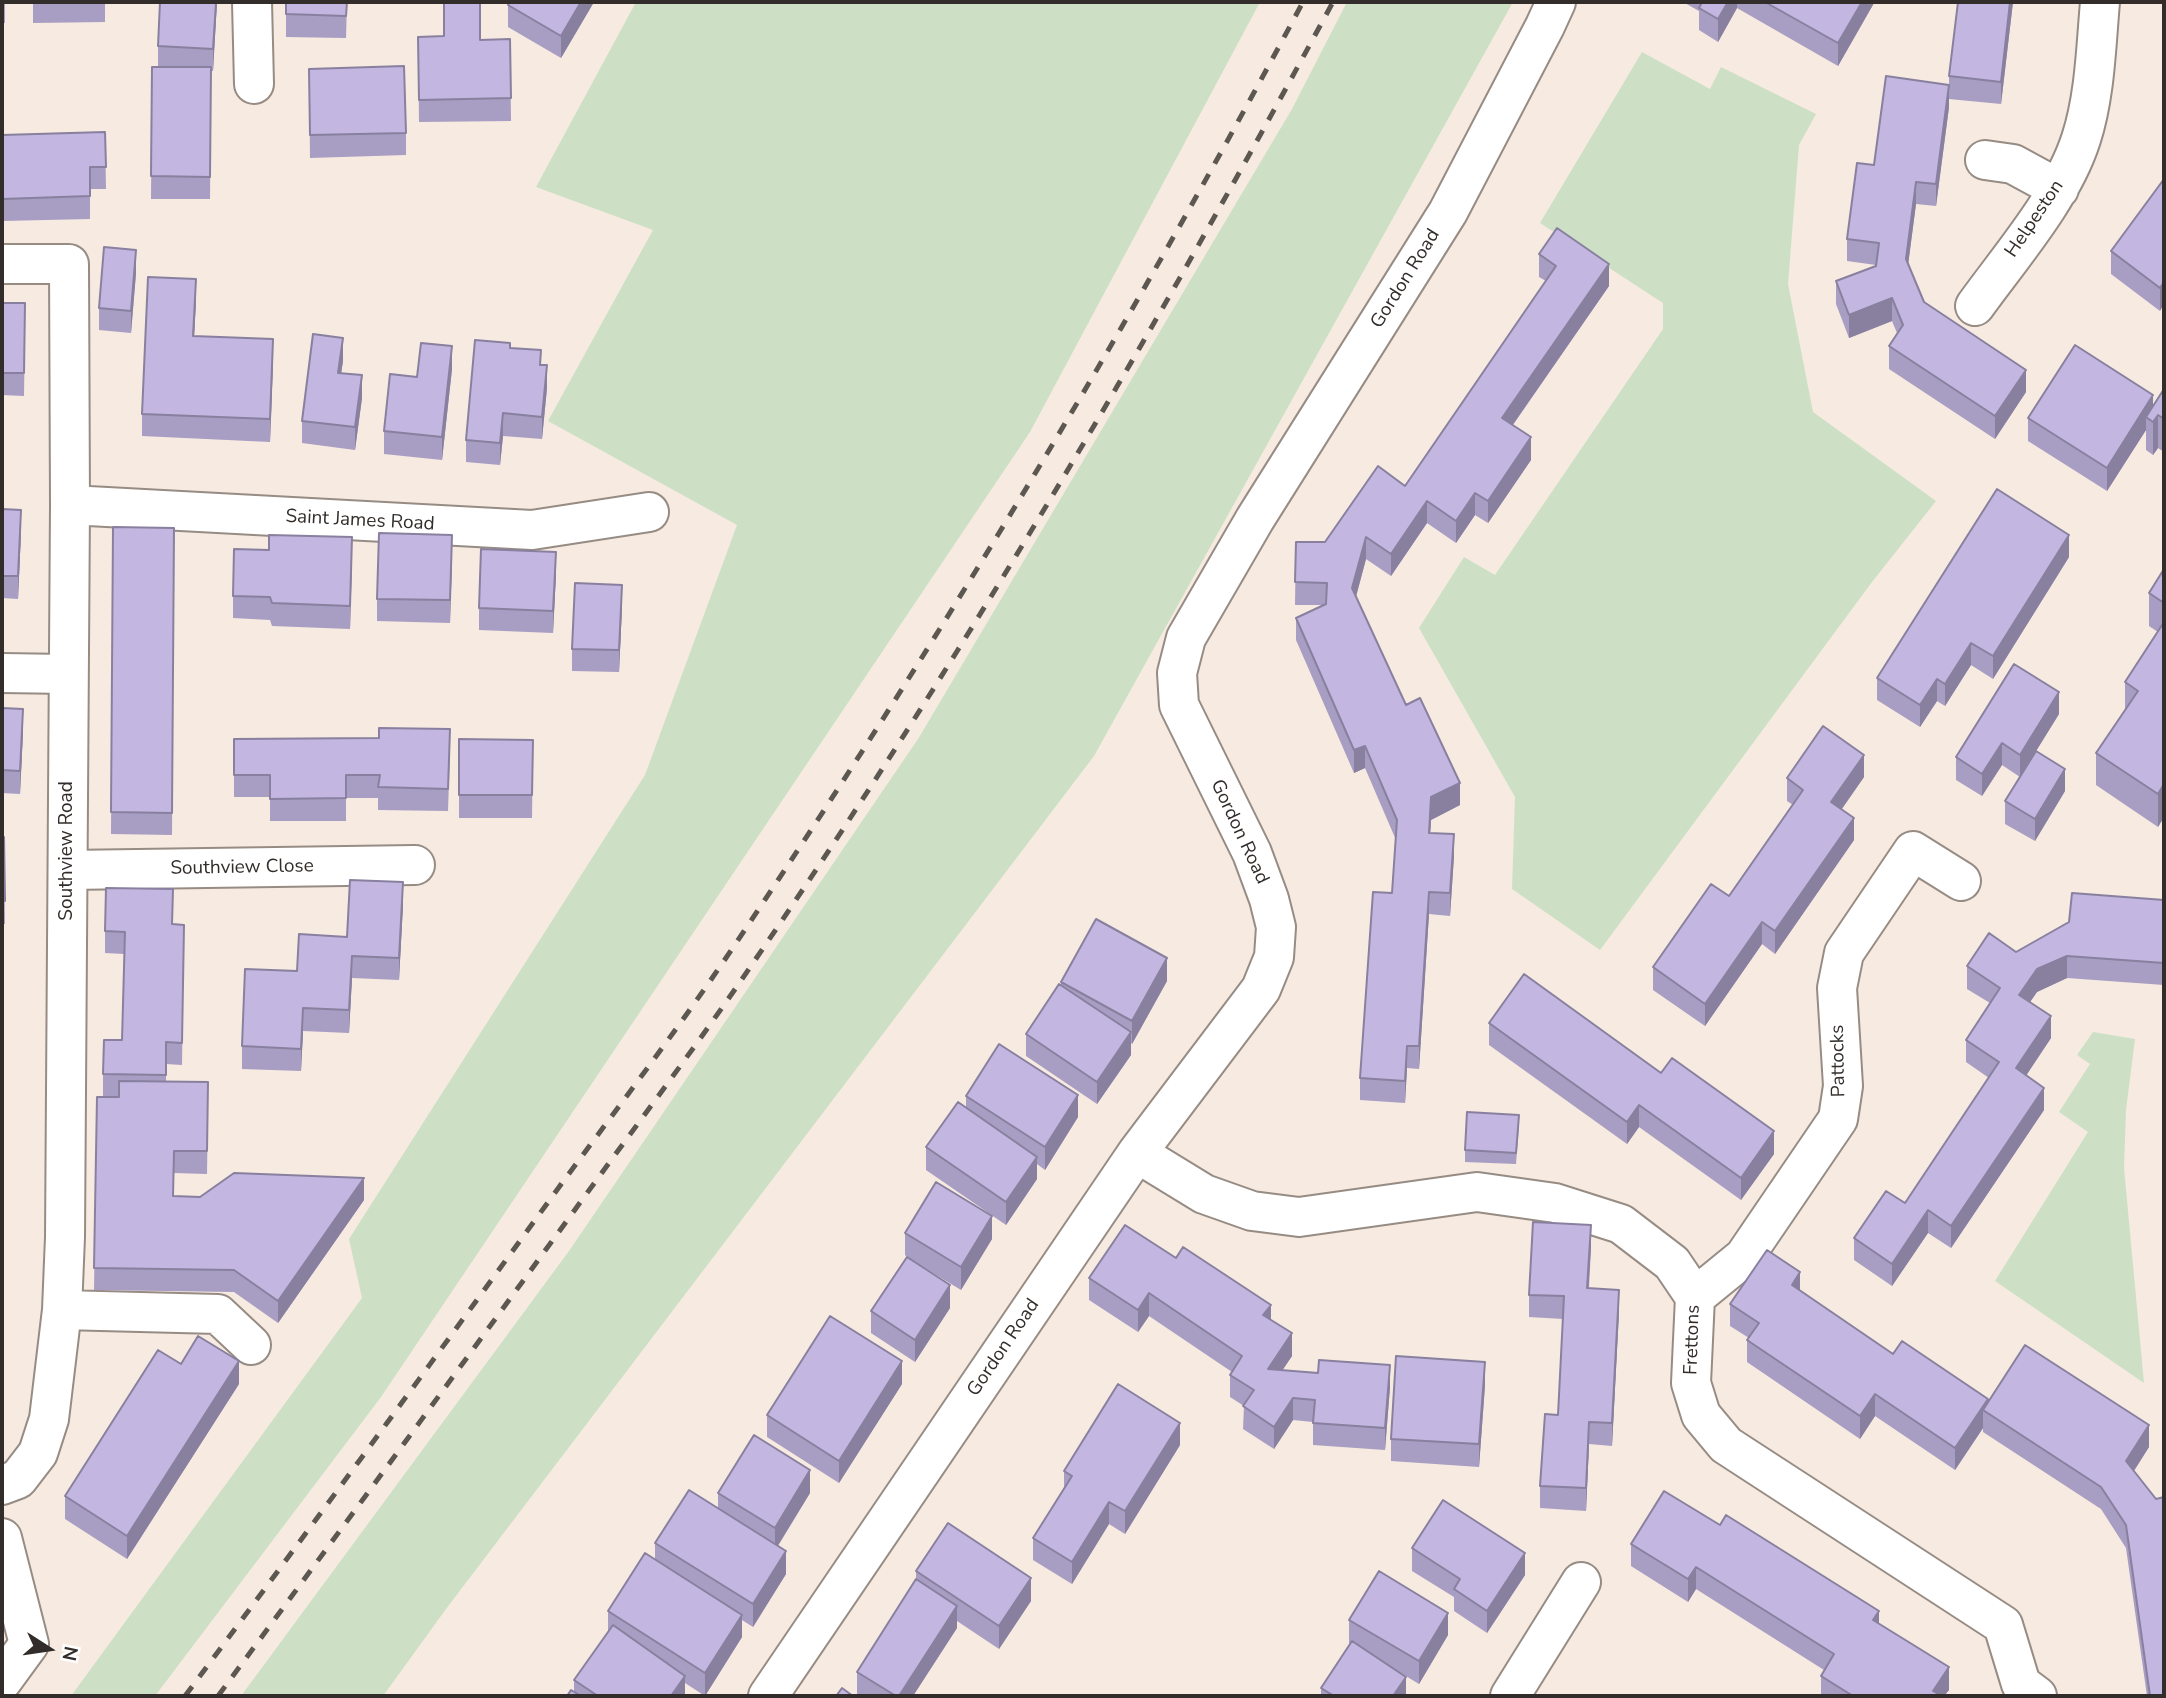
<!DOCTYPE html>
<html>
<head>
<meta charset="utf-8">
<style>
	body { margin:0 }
	#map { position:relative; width:2166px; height:1698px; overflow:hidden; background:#f6eae1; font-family:"Nunito Sans",sans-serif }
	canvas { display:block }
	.frame { position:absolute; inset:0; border:4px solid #322d2a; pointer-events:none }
	.north { position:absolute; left:14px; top:1614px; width:70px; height:70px; -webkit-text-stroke:5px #fff; paint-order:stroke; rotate:102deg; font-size:19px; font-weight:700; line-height:28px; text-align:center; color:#322d2a }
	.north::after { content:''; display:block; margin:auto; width:24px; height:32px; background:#322d2a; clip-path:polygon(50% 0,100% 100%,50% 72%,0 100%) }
</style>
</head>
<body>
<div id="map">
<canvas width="2166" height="1698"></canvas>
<div class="frame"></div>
<div class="north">N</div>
</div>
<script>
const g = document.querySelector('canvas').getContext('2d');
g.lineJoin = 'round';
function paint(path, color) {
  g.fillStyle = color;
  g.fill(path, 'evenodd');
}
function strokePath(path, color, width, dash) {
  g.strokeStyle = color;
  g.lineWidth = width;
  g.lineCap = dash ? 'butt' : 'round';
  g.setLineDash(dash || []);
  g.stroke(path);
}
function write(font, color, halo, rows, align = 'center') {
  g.font = font + ' "Nunito Sans",sans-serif';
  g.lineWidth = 5;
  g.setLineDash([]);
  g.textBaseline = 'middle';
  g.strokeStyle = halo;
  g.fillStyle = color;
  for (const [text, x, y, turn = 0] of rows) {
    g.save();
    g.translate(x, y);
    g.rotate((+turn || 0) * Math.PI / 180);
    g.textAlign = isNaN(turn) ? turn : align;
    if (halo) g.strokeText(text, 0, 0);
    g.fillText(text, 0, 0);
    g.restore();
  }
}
const green = new Path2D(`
	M636,2H1260L1030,432L381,1397L155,1696H71L362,1298L349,1239L645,775L737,525L548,421L653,230L536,187Z
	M1347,2H1513L1094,756L446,1609L383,1696H241L569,1251L918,739L1292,109Z
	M1642,52L1710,89L1721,67L1816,114L1799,145L1788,284L1813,412L1936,501L1872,582L1600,950L1512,889L1515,797L1419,628L1464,557L1495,575L1663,329V303L1540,223Z
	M2093,1032L2135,1039L2126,1110L2124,1168L2144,1383L1995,1281L2088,1132L2059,1112L2090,1064L2077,1055Z`);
const minor = new Path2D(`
	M252,2L254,84
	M1985,160L2013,164L2059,189
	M2,264H69L70,505L65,1237L62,1310L49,1419L38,1453L18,1479L2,1485
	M1975,306C2011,256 2062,198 2081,139C2095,96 2096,47 2100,2
	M70,505L532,530L649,512
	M2,673L67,674
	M68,870L415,865
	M1137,1153L1204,1194L1252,1211L1299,1217L1477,1192L1555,1203L1621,1224L1672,1263L1695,1297L1691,1383L1701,1415L1726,1445L2003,1625L2021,1684L2037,1696
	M1695,1297L1744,1257L1838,1119L1843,1086L1837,988L1844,953L1913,851L1961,881
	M62,1310L218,1314L251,1345
	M2,1538L29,1644L2,1681
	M768,1696L1137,1153L1261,989L1274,957L1276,927L1269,899L1252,853L1179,705L1177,673L1186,638L1255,519L1448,212L1545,26L1556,2
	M1510,1696L1581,1582`);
const rail = new Path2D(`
	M185,1696C309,1530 432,1362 554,1194C614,1112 677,1031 734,946C940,640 1129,327 1303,2
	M218,1696C337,1535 456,1373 574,1211C634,1128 696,1047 753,963C965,654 1155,331 1333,2`);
const wall = new Path2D(`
	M2,2H5V23H2Z
	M33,2H105V22L33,23Z
	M217,2L213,71H211L210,199H151L152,67H158V46Z
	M286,2H347L346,38L286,37Z
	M510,2H594L561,58L508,27V5Z
	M1683,2H1874V3L1838,66L1737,8L1718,42L1699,30V11Z
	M2013,2L2001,104L1949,99V107L1936,206L1916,204L1908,264L1924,302L2026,392L1995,439L1889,369V346L1897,333L1892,321L1849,338L1836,304V281L1876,265L1847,261V239L1874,165L1949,85V76Z
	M418,37L480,40L510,39L511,121L419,122Z
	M309,69L406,133V155L310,158Z
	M105,132L106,189H90V219L2,221V135Z
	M2164,179L2160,311L2111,274V251Z
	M1539,254L1609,286L1513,425L1531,460L1488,523L1475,515L1456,543L1427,523L1391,576L1366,559L1356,597L1406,705L1460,805L1431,820L1430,833L1454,856L1450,916L1429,914L1419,1069L1407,1068L1405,1103L1360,1100V1078L1392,893L1396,840L1365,768L1354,773L1296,640V618L1325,605H1295L1296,542H1325L1405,486L1546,281L1539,277Z
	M136,273L131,333L99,330V308Z
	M196,301L194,336L273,362L270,442L142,436V414Z
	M2,303L25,326L24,396L2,395Z
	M510,348L541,365L547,388L542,439L503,436L500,465L466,462V440Z
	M343,361L341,373L362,398L355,450L302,443V421Z
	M452,369L442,460L384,454V431Z
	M2164,389V452L2158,448L2153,455L2146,450V430L2107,491L2028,441V418L2153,406Z
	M2,509L21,532L18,599L2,598Z
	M113,527L174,528L172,835L111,834Z
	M2069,557L1993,679L1971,665L1945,706L1937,701L1920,727L1877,700V678Z
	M452,558L450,623L377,621V599Z
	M352,560L350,629L272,626L270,620L233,618V596Z
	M2164,569V817L2158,827L2096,785V753L2125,711V682L2158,632L2149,626V593Z
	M556,574L553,633L479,630V608Z
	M622,607L619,672L572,671V649Z
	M2,708L23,732L20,794L2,793Z
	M2059,714L2036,751L2065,791L2035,841L2005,824V801L2020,777L2002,765L1982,796L1956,780V757Z
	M379,728L450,751L448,811L378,810V798H346V821H270V797H234V739L379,738Z
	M459,739L533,740L532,818H459Z
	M1864,777L1842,809L1854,840L1775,954L1762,944L1705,1026L1653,990V967L1729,896L1793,805L1787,801V778Z
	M2,837H4L5,924H2Z
	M2164,900V985L2067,978L2037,992L2030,1002L2051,1038L2026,1075L2044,1110L1951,1248L1928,1233L1892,1286L1854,1260V1238L1905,1203L1989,1078L1966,1062V1040L1990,1003L1967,989V966L2016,952Z
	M403,905L399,980L352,978L349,1033L303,1031L301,1071L242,1069V1046L297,971L347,937Z
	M173,924L184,925L182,1065L166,1064V1081L208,1105L207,1174L174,1173L173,1196L364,1200L278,1323L234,1292L94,1290L97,1097H119L103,1096V1074L122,1040L124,954L105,953V931Z
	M1167,981L1132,1044L1131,1043V1055L1097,1104L1026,1056V1034L1061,986V982Z
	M1489,1023L1774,1154L1741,1200L1639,1127L1627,1144L1489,1045Z
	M966,1096L1078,1117L1045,1170L1037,1164V1179L1006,1225L926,1170V1147L966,1108Z
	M1519,1126L1516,1164L1465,1162V1150Z
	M905,1233L992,1239L961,1290L910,1259L950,1308L915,1362L871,1333V1311L907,1257L905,1255Z
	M1591,1247L1589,1288L1619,1312L1612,1446L1589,1444L1586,1511L1540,1508V1486L1558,1415L1563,1319L1529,1317V1295Z
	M1089,1278L1271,1320L1292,1356L1282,1370L1390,1387L1385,1450L1313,1445V1422L1293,1420L1274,1449L1243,1429L1244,1406L1230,1397V1375L1232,1372L1149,1316L1138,1332L1089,1300Z
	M1800,1291L1893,1354L1988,1403L2149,1447L2134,1471L2164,1696H2147L2126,1548L2101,1509L1983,1432V1428L1955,1470L1875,1416L1860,1439L1747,1362V1340L1749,1338L1730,1326V1304Z
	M239,1384L127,1559L65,1519V1496Z
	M902,1384L839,1483L767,1437V1415Z
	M1485,1385L1479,1467L1391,1461V1439Z
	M1180,1445L1125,1534L1109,1524L1072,1584L1033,1560V1538L1064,1489V1471Z
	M718,1493H810L778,1546L786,1574L753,1627L742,1620V1637L705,1696L685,1683V1696H567L574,1692V1680L608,1632V1611L655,1559V1543L718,1508Z
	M1631,1544L1879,1624L1949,1690L1944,1696H1821V1676L1824,1670L1696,1589L1688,1602L1631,1566Z
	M1412,1548L1525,1575L1487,1633L1454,1611V1597L1412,1571Z
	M916,1571L1031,1601L999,1649L957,1621V1628L913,1696H861L857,1694V1672L916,1579Z
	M1349,1620L1448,1635L1419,1684L1396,1670L1406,1696H1321V1688L1351,1643H1349Z`);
const shadedWall = new Path2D(`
	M216,2H217L213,71V49Z
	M581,2H594L561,58V36Z
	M1728,2H1737V8L1718,42V19Z
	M1862,2H1874V3L1838,66V43Z
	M2010,2H2013L2001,104V82Z
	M1949,85V107L1936,206V184Z
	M1916,182V204L1906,281V259Z
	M136,250V273L131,333V311Z
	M1609,264V286L1502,440V418Z
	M196,279V301L193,358V336Z
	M2164,282V304L2160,311V288Z
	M1892,298V321L1849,338V315Z
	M343,338V361L338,395V373Z
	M273,339V362L270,442V419Z
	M452,346V369L442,460V437Z
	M547,365V388L542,439V417Z
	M2026,370V392L1995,439V416Z
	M362,375V398L355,450V427Z
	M2153,395V418L2146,417V430L2107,491V468Z
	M503,413V436L500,465V443Z
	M2158,415V448L2153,455V422Z
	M1531,437V460L1488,523V501Z
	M1475,493V515L1456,543V521Z
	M1427,501V523L1391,576V554Z
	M21,510V532L18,599V576Z
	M452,535V558L450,623V600Z
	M2069,535V557L1993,679V656Z
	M352,537V560L350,629V606Z
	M1366,537V559L1352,611V588Z
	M556,552V574L553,633V611Z
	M622,585V607L619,672V650Z
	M1971,643V665L1945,706V684Z
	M1937,679V701L1920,727V705Z
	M2059,692V714L2020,777V755Z
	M23,709V732L20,794V771Z
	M2002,743V765L1982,796V774Z
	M1365,746V768L1354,773V750Z
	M1864,755V777L1831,824V802Z
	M2065,769V791L2035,841V819Z
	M1460,783V805L1431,820L1429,855V833L1431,797Z
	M2164,784V817L2158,827V794Z
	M1854,818V840L1775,954V931Z
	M1454,834V856L1450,916V893Z
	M403,882V905L399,980V958Z
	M1429,892V914L1419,1069V1046Z
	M1762,922V944L1705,1026V1004Z
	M352,956V978L349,1033V1010Z
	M2067,956V978L2037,992L2019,1018V995L2037,969Z
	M1167,958V981L1132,1044V1021Z
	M303,1008V1031L301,1071V1049Z
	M2051,1016V1038L2016,1091V1068Z
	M1131,1032V1055L1097,1104V1082Z
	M1407,1046V1068L1405,1103V1081Z
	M2044,1088V1110L1951,1248V1226Z
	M1078,1095V1117L1045,1170V1147Z
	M1639,1105V1127L1627,1144V1122Z
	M1774,1131V1154L1741,1200V1178Z
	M1037,1157V1179L1006,1225V1202Z
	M364,1178V1200L278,1323V1301Z
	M1928,1210V1233L1892,1286V1264Z
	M992,1216V1239L961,1290V1267Z
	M1591,1225V1247L1587,1310V1288Z
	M1800,1272V1295L1792,1285Z
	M950,1285V1308L915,1362V1340Z
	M1619,1290V1312L1612,1446V1423Z
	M1149,1293V1316L1138,1332V1310Z
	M1271,1305V1327L1263,1315Z
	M1292,1333V1356L1268,1392V1369Z
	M239,1361V1384L127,1559V1536Z
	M902,1361V1384L839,1483V1461Z
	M1485,1362V1385L1479,1467V1444Z
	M1390,1365V1387L1385,1450V1428Z
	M1875,1394V1416L1860,1439V1416Z
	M1293,1398V1420L1274,1449V1427Z
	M1988,1399V1413L1983,1410V1428L1955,1470V1448Z
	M1589,1422V1444L1586,1511V1488Z
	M1180,1423V1445L1125,1534V1511Z
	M2149,1425V1447L2126,1483V1461Z
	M810,1470V1493L775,1550V1528Z
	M1109,1502V1524L1072,1584V1562Z
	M786,1551V1574L753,1627V1604Z
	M1525,1553V1575L1487,1633V1611Z
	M1696,1567V1589L1688,1602V1579Z
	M1031,1578V1601L999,1649V1626Z
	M957,1606V1628L913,1696H899Z
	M1879,1611V1633L1873,1620Z
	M1448,1613V1635L1419,1684V1661Z
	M742,1615V1637L705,1696V1673Z
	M1949,1667V1690L1944,1696H1933V1691Z
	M685,1676V1696H671Z
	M1406,1677V1696H1393Z`);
const building = new Path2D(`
	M160,2H216L213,49L158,46Z
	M286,2H347L346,16L286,14Z
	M444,2H480V40L510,39L511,98L419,100L418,37L444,36Z
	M510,2H581L561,36L508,5Z
	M1702,2H1728L1718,19L1699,8Z
	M1765,2H1862L1838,43Z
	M1958,2H2010L2001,82L1949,76Z
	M404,66L406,133L310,135L309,69Z
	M152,67H211L210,177L151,176Z
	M1886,76L1949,85L1936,184L1916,182L1906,259L1924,302L2026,370L1995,416L1889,346L1903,325L1892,298L1849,315L1836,281L1876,266L1879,243L1847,239L1857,163L1874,165Z
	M105,132L106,167H90V196L2,199V135Z
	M2164,179V282L2160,288L2111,251Z
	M1557,228L1609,264L1502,418L1531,437L1488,501L1475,493L1456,521L1427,501L1391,554L1366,537L1352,588L1406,705L1420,698L1460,783L1431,797L1429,833L1454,834L1450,893L1429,892L1419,1046H1407L1405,1081L1360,1078L1373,892L1392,893L1397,820L1365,746L1354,750L1296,618L1326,604L1327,583L1295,582L1296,542H1325L1378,466L1405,486L1556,266L1539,254Z
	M104,247L136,250L131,311L99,308Z
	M148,277L196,279L193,336L273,339L270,419L142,414Z
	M2,303H25L24,373H2Z
	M313,334L343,338L338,373L362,375L355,427L302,421Z
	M475,340L510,343V348L541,350L540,365H547L542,417L503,413L500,443L466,440Z
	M421,343L452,346L442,437L384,431L390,374L417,377Z
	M2075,345L2153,395L2107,468L2028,418Z
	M2164,389V419L2158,415L2153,422L2146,417Z
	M1997,489L2069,535L1993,656L1971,643L1945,684L1937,679L1920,705L1877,678Z
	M2,509L21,510L18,576H2Z
	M113,527L174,528L172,813L111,812Z
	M379,533L452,535L450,600L377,599Z
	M269,535L352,537L350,606L272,603L270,597L233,596L234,549L269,550Z
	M481,549L556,552L553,611L479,608Z
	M2164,569V603L2149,593Z
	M575,583L622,585L619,650L572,649Z
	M2164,622V784L2158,794L2096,753L2138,691L2125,682Z
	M2014,664L2059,692L2020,755L2002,743L1982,774L1956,757Z
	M2,708L23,709L20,771L2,770Z
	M1823,726L1864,755L1831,802L1854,818L1775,931L1762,922L1705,1004L1653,967L1711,884L1729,896L1803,790L1787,778Z
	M379,728L450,729L448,789L378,787L380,775H346V798L270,799V775H234V739L379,738Z
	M459,739L533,740L532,795H459Z
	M2036,751L2065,769L2035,819L2005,801Z
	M2,837H4L5,901H2Z
	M350,880L403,882L399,958L352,956L349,1010L303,1008L301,1049L242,1046L245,969L297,971L299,934L347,937Z
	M106,888L173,889L172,924L184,925L182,1043L166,1042V1075L103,1074L104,1040H122L125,932L105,931Z
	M2072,893L2164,900V963L2067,956L2037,969L2019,995L2051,1016L2016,1068L2044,1088L1951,1226L1928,1210L1892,1264L1854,1238L1886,1191L1905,1203L1999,1062L1966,1040L2000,988L1967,966L1989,933L2016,952L2069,922Z
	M1096,919L1167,958L1132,1021L1061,982Z
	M1524,974L1661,1073L1672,1058L1774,1131L1741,1178L1639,1105L1627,1122L1489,1023Z
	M1059,984L1131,1032L1097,1082L1026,1034Z
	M999,1044L1078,1095L1045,1147L966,1096Z
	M119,1081L208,1082L207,1151H174L173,1196L200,1197L234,1173L364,1178L278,1301L234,1270L94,1268L97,1097H119Z
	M958,1102L1037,1157L1006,1202L926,1147Z
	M1467,1112L1519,1115L1516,1153L1465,1150Z
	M936,1182L992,1216L961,1267L905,1233Z
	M1533,1222L1591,1225L1587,1288L1619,1290L1612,1423L1589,1422L1586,1488L1540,1486L1545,1414L1558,1415L1564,1296L1529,1295Z
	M1125,1225L1176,1258L1183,1247L1271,1305L1263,1315L1292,1333L1268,1369L1318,1373L1319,1360L1390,1365L1385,1428L1313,1423L1315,1400L1293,1398L1274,1427L1243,1406L1254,1390L1230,1375L1242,1356L1149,1293L1138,1310L1089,1278Z
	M1767,1250L1800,1272L1792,1285L1893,1354L1902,1341L1988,1399L1955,1448L1875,1394L1860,1416L1747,1340L1759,1323L1730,1304Z
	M907,1257L950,1285L915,1340L871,1311Z
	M830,1316L902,1361L839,1461L767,1415Z
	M198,1336L239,1361L127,1536L65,1496L158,1350L181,1364Z
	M2025,1345L2149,1425L2126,1461L2156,1499L2164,1497V1696H2150L2126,1525L2101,1487L1983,1410Z
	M1396,1356L1485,1362L1479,1444L1391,1439Z
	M1118,1384L1180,1423L1125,1511L1109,1502L1072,1562L1033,1538L1072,1476L1064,1471Z
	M754,1435L810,1470L775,1528L718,1493Z
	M689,1490L786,1551L753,1604L655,1543Z
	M1664,1491L1720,1525L1726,1515L1879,1611L1873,1620L1949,1667L1933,1691L1942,1696H1853L1821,1676L1834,1654L1696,1567L1688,1579L1631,1544Z
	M1443,1500L1525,1553L1487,1611L1454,1589L1460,1579L1412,1548Z
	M948,1523L1031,1578L999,1626L916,1571Z
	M645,1553L742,1615L705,1673L608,1611Z
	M1379,1571L1448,1613L1419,1661L1349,1620Z
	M916,1579L957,1606L899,1696H896L857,1672Z
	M613,1625L685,1676L671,1696H598L574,1680Z
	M1352,1641L1406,1677L1393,1696H1334L1321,1688Z
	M842,1688L853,1696H836Z
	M571,1690L581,1696H567Z`);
const streetNames = [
	["Helpeston",2035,219,-56],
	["Gordon Road",1406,279,-58],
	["Saint James Road",360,521,3],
	["Gordon Road",1239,832,65],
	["Southview Road",67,851,-90],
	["Southview Close",242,868,-1],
	["Pattocks",1839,1061,-91],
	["Frettons",1693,1340,-88],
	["Gordon Road",1004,1348,-56]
];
paint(green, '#cde0c6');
strokePath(minor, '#978c84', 42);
strokePath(minor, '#fff', 38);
strokePath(rail, '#5d5752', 5, [12, 12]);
paint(wall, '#a89dc2');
paint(shadedWall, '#88809e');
paint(building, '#c3b7e1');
strokePath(building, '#88809e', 2);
write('19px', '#322d2a', '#fff', streetNames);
</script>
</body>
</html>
